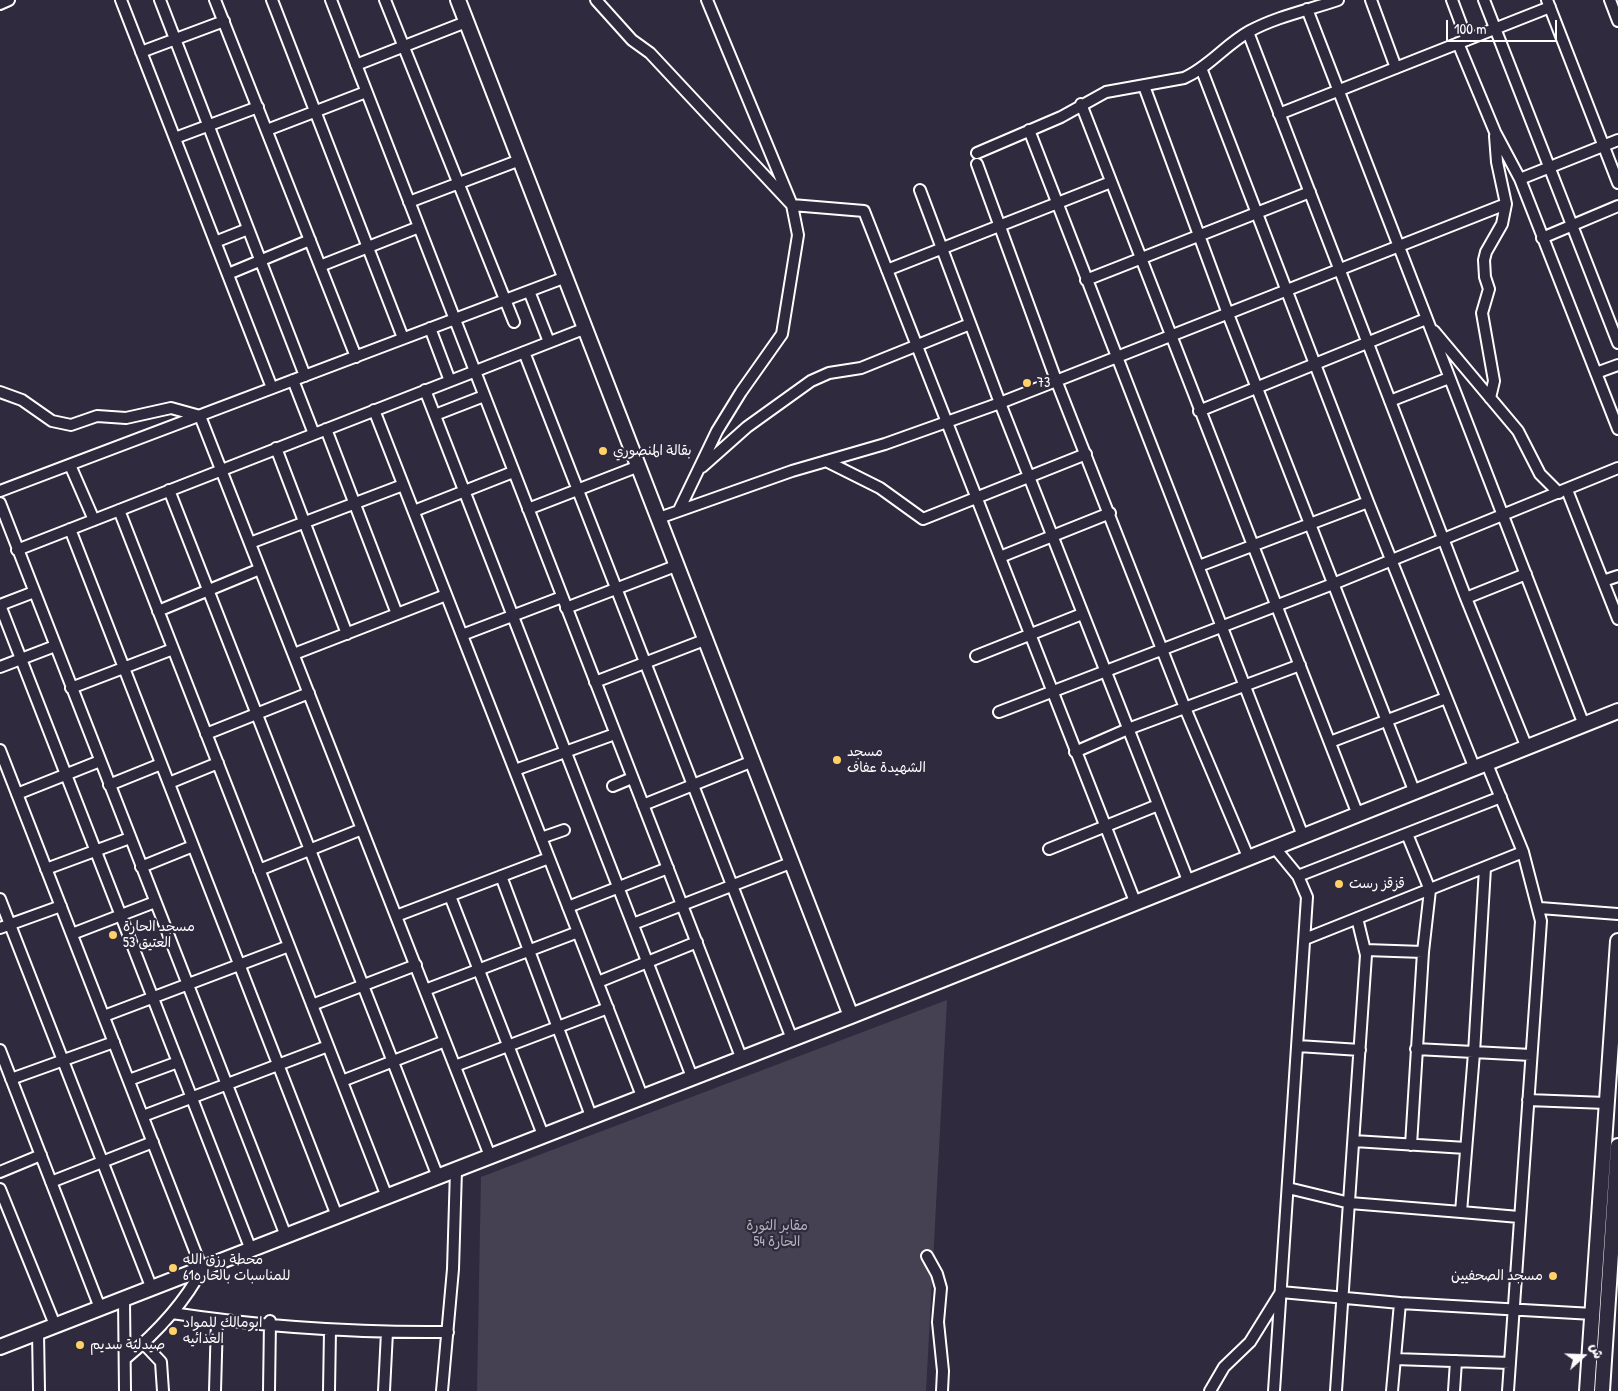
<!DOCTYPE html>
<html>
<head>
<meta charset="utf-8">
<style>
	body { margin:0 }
	#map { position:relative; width:1618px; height:1391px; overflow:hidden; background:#2f2a3d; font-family:"Patrick Hand","Playpen Sans Arabic",sans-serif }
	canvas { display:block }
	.north { position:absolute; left:1558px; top:1331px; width:50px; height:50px; -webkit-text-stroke:4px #2f2a3d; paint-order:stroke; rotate:70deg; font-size:14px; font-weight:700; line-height:20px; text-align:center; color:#fff }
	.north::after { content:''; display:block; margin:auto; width:18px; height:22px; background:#fff; clip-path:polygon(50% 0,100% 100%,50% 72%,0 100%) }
	.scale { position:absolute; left:1446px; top:20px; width:111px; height:22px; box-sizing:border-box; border:2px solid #fff; border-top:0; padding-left:6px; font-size:15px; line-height:18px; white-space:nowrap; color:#fff; -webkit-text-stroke:4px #2f2a3d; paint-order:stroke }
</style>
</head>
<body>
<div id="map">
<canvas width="1618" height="1391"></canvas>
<div class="north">ش</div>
<div class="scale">100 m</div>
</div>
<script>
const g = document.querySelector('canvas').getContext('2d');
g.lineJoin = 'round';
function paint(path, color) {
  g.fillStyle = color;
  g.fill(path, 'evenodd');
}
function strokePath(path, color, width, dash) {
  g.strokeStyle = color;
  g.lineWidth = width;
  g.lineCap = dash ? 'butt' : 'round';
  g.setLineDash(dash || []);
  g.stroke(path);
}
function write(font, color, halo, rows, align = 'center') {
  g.font = font + ' "Patrick Hand","Playpen Sans Arabic",sans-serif';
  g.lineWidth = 4.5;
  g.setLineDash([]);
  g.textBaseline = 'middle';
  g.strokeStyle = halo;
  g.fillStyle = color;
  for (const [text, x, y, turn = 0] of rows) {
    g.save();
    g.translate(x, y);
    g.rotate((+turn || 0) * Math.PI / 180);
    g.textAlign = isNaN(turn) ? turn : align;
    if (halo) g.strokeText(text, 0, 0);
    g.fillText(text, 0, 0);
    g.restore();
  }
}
const green = new Path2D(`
	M947,1000L926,1391H477L481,1177Z`);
const minor = new Path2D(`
	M121,0L272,388
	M160,0L305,376
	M215,0L356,357
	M272,0L403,338
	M331,0L741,1057
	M385,0L514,322
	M596,0L632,40L650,53L792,205L864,211L1136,904
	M1371,0L1396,68
	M1452,0L1467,40
	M1484,0L1618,343
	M1547,0L1618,183
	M1610,0L1618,21
	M0,4L9,0
	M1307,9L1584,725
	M1248,32L1466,598L1527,748
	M1458,43L1495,132L1520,179L1618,429
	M141,52L224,21
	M356,65L466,22
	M1201,68L1368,502L1475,769
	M1144,86L1228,314L1415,793
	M1081,104L1358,815
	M1279,114L1550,7
	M267,130L366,92
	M1029,130L1303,836
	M175,138L258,107
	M977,153L1061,117L1106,92L1184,78C1209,67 1226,44 1250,31C1278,16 1309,10 1338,0
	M977,164L1056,380L1185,708L1249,859
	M1520,179L1618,140
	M920,190L1000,403L1189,883
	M409,202L520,160
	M1542,238L1618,206
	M215,242L248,229
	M320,266L419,227
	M887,270L1111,182
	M228,274L310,240
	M1086,280L1310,192
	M529,291L549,342
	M430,328L450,381
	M1434,331L1518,431L1540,474L1559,493
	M524,352L792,1039
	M1596,373L1618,365
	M293,380L314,434
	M425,390L692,1077
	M0,392L22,400L52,421L71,425L97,416L126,418L171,408L200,416L490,1156
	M1490,398L1494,381L1482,313L1489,289L1485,277L1484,260L1486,252L1502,224L1506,204L1497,162L1495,136
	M1390,401L1449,378
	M374,410L642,1096
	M1199,411L1426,319
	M435,415L484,396
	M326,429L397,614
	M276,448L347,634
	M826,461L880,488L923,519L1086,454
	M70,465L94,520
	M702,467L747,427L811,381L829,373L861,368L970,324
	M169,490L438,1177
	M1567,490L1618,619
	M0,491L566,277
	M0,503L286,1236
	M528,509L639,466
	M119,510L387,1197
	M679,510L717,431L741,392L782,334L798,235L792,205L707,0
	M414,511L513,472
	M659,518L792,471L885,444L1000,403L1506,204
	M70,529L337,1216
	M250,543L403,485
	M17,550L586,328
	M1000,557L1110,513
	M1199,566L1368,502
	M1603,581L1618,576
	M1466,598L1526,574
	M0,605L251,1250
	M0,605L34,592
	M566,608L678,565
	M158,611L260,569
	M462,635L562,597
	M294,654L446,595
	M976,656L1082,614
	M0,667L55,646
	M595,682L707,639
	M71,688L173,649
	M999,712L1333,584L1618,468
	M206,734L309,693
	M1330,742L1446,698
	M0,750L202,1269C184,1304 155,1334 125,1359
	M1075,752L1128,729L1300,665
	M1487,764L1523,852L1541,921L1508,1391
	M515,770L615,734
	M169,783L218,763
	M109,785L161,764
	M613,786L632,778
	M17,794L100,761
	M643,805L753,761
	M1407,834L1430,890L1423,952L1411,1145
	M541,838L564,830
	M1049,849L1158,805
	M141,867L193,846
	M46,869L130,838
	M259,870L362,829
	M501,876L591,1116
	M1298,876L1501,797
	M450,896L543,1135
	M0,899L152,1289
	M568,907L668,868
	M1540,908L1618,914
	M396,916L549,858
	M633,924L793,862
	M0,928L61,906
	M72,934L155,902
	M1305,939L1523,852
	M1366,950L1423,952
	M598,982L697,942
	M425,990L578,932
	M312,1005L416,965
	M104,1016L289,946
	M1298,1046L1360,1050
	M1416,1049L1531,1055
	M0,1050L100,1308
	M455,1066L608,1008
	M11,1079L114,1042
	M129,1080L178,1062
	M342,1081L445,1041
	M1528,1100L1606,1103
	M143,1116L328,1046
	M1354,1141L1466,1148
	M0,1172L41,1155
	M51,1182L153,1142
	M1288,1188L1350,1203L1461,1212L1474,1053L1485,868
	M0,1189L55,1325
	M1461,1212L1519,1217
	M927,1256L937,1274L941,1288L938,1322L943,1371L942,1391
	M124,1300L125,1391
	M1400,1303L1593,1314
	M172,1313C264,1327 355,1333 448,1332
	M38,1332L39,1391
	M144,1344L161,1362L163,1391
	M1395,1359L1510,1363
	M215,1391L217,1320
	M269,1391L270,1321
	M329,1391L330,1330
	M384,1391L387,1332
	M442,1391L453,1269L456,1170
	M1210,1391L1224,1367L1250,1342L1281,1292L1400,1303L1392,1391
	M1274,1391L1307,897L1298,876L1275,848
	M1336,1391L1366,955L1357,918
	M1454,1391L1456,1361`);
const major = new Path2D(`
	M458,0L851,1016
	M0,1347L851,1016L1618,711
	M1587,1391L1618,941
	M1602,1391L1618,1146`);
const markers = [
	[1027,383,5,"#ffd166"],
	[603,451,5,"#ffd166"],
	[837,760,5,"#ffd166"],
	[1339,884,5,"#ffd166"],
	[113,935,5,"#ffd166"],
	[173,1268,5,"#ffd166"],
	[1553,1276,5,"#ffd166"],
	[173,1331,5,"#ffd166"],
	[80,1345,5,"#ffd166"]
];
const poiNames = [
	["73",1037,383],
	["بقالة المنصوري",613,451],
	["مسجد",847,752],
	["الشهيدة عفاف",847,768],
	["قزقز رست",1349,884],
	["مسجد الحارة",123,927],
	["53 العتيق",123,943],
	["محطة رزق الله",183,1260],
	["للمناسبات بالحاره61",183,1276],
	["مسجد الصحفيين",1543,1276,"right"],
	["ابومالك للمواد",183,1323],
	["الغذائيه",183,1339],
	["صيدلية سديم",90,1345]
];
const parkNames = [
	["مقابر الثورة",777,1226],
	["الحارة 54",777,1242]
];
paint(green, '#464152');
strokePath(minor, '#fff', 14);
strokePath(major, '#fff', 18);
strokePath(minor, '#2f2a3d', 10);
strokePath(major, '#2f2a3d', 14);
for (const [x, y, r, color] of markers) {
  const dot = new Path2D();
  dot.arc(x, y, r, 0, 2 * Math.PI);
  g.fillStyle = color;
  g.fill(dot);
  strokePath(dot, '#2f2a3d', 2);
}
write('14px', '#fff', '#2f2a3d', poiNames, 'left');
write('14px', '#b5b3ba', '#2f2a3d', parkNames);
</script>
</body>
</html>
